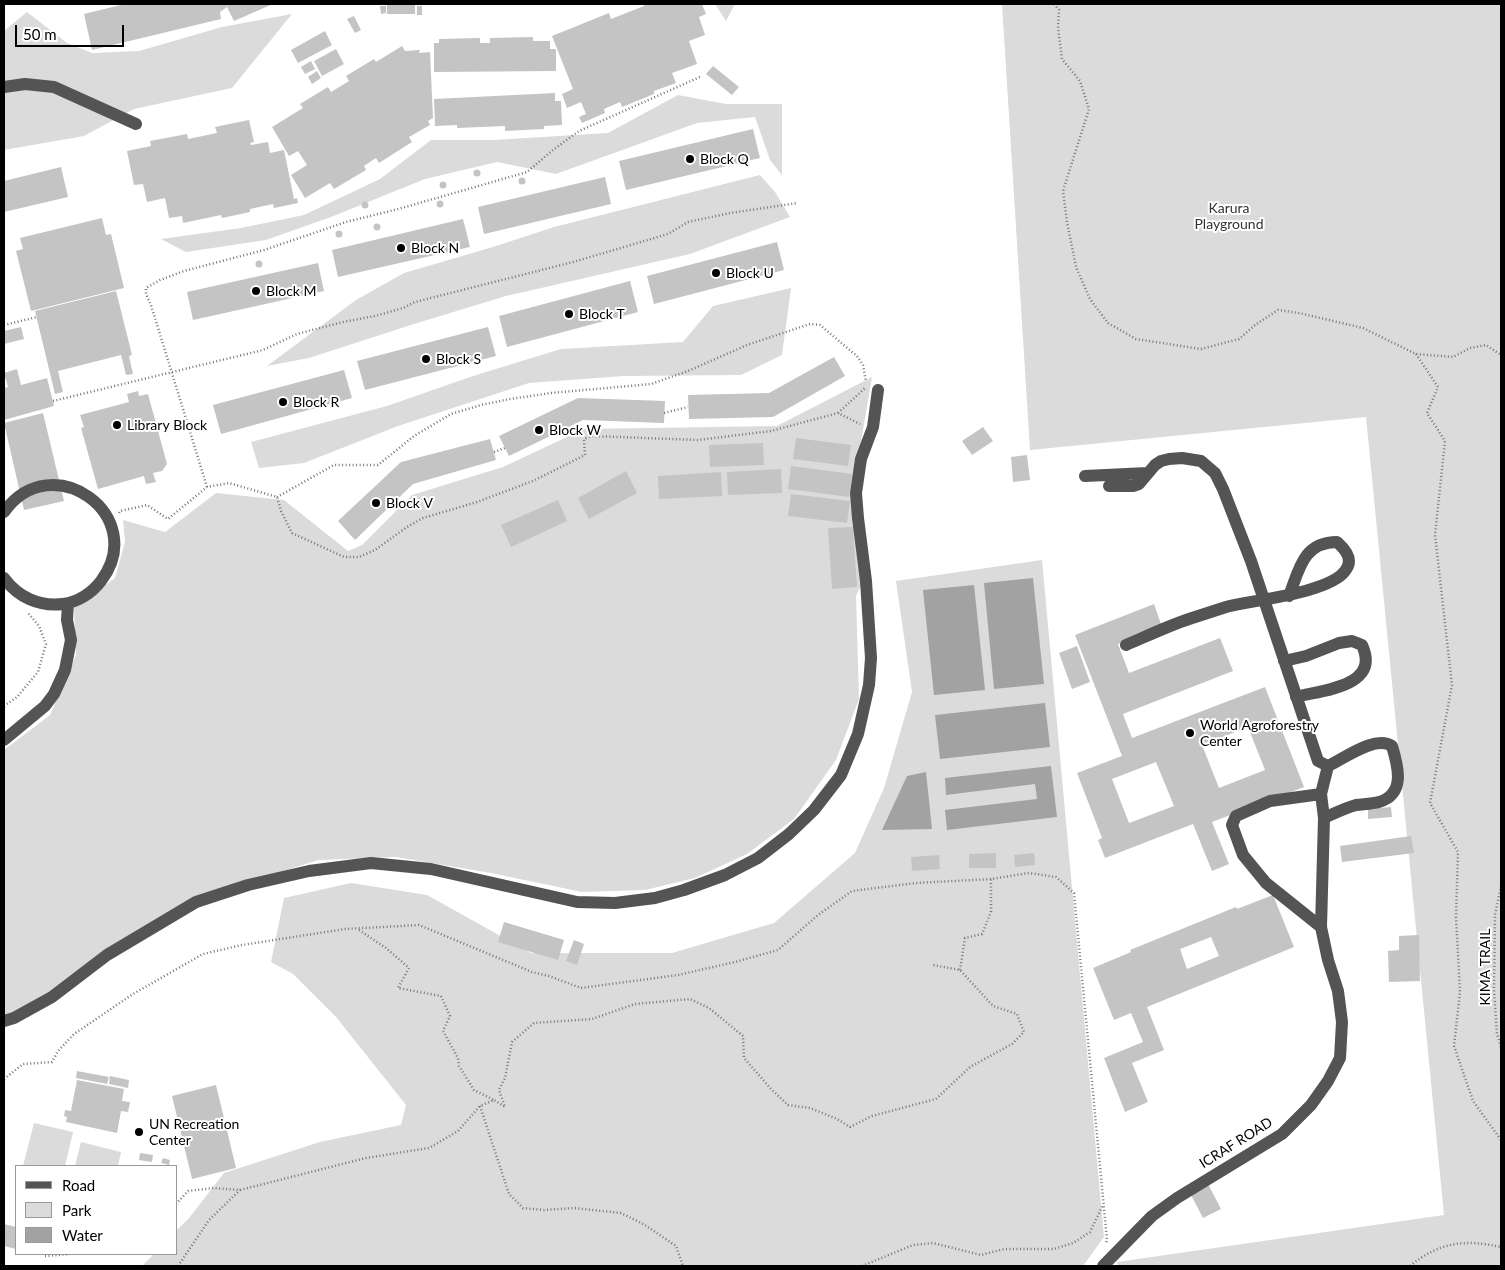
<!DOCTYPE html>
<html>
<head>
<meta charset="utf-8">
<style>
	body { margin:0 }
	#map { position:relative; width:1505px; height:1270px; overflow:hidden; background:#fff; font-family:Lato,sans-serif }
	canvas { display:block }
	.frame { position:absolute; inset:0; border:5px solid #000; pointer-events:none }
	.legend { position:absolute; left:15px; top:1165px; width:162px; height:90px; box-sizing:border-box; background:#fff; border:1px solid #999; margin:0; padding:6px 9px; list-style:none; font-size:15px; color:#000 }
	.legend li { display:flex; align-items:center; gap:10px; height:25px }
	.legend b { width:25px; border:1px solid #999 }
	.scale { position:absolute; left:15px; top:25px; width:109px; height:22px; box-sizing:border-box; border:2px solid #000; border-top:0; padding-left:6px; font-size:15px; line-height:18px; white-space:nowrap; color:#000; -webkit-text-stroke:4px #fff; paint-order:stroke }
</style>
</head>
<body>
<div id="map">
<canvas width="1505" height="1270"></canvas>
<div class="frame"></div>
<ul class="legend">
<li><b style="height:6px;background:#545454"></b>Road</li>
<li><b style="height:14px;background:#dbdbdb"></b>Park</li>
<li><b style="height:14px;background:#a2a2a2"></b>Water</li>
</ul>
<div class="scale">50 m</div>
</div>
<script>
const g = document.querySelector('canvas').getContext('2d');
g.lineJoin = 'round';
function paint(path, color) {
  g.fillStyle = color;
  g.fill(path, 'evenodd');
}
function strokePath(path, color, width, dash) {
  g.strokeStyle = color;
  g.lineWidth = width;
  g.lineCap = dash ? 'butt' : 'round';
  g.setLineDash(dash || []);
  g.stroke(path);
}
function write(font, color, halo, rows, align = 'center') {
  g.font = font + ' Lato,sans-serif';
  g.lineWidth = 4;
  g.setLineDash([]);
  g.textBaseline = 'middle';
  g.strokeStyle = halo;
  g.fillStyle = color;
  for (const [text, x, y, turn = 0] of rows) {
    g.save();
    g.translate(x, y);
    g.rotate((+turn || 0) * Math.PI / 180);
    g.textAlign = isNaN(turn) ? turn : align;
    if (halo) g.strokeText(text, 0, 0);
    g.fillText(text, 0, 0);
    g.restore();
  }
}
const green = new Path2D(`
	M715,4H735L726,21Z
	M1002,4H1501V1266H1118L1117,1262L1444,1215L1366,417L1030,450Z
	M27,12L67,43L92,53L139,51L222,27L292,14L232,88L134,109L84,136L4,150V31Z
	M678,95L726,104H782V175L770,160L755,117L697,123L556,174L497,162L425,179L331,217L266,240L186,252L161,239L241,228L304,215L380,179L431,140H493L608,133Z
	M760,175L775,192L790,217L690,254L506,296L414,324L309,358L267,366L356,300L404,273L493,247L554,227Z
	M791,288L782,355L741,375L624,376L529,383L398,426L304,463L259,468L251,442L387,406L473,376L561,349L683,342L713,306Z
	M872,377L858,459L862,583L856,596L859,699L836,760L794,819L747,854L695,878L645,890L582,892L491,873L396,857L318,860L194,900L52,994L4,1019V750L50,715L76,655L74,608L115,578L125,542L123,520L165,532L216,493L284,500L348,551L362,545L412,495L503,467L584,429L777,426Z
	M1042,560L1104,1237L1083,1266H142L154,1254H176V1231L189,1218L224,1173L320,1142L401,1125L406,1105L336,1017L293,974L271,962L284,898L351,883L427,895L531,953H672L774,923L855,853L884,788L912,692L896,581Z
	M34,1123L73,1132L65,1166H23Z
	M81,1142L121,1152L118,1166H75Z`);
const water = new Path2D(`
	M1033,578L1044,684L994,689L984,583Z
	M974,585L985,690L934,695L923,590Z
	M1045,703L1050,747L940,759L935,715Z
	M1051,766L1057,817L947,830L945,810L1037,799L1035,784L946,795L945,778Z
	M926,772L932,829L882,830L907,776Z`);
const building = new Path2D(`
	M125,4H273L234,21L227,7L220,12L221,19L92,50L84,14Z
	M387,4H415V14H387Z
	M644,4H702L706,14L699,17L705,35L689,41L697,64L672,73L676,83L654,91V94L622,107L620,102L604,109L605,113L582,123L579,117L586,114L581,102L567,108L562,94L573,89L552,36L609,13L611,19L644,6Z
	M380,6H386V13L381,14Z
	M417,6H422V15H417Z
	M354,16L361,30L355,33L347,19Z
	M325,31L332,45L298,63L291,50Z
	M533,37V41H550V49H556V71L434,72V43H439V39L480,38V43H490V38Z
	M402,46L405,51L420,50L419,53L430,52L433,118L428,121L430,125L409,137L412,142L379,163L376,158L364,166L366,170L334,189L330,183L305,198L291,175L307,165L298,151L289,156L272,127L303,108L300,104L328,87L331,92L349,81L346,76L374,59L376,62Z
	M336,49L344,64L322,76L314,61Z
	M311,61L315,69L305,74L301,67Z
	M713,66L739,87L732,95L706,74Z
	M317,71L321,78L312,84L308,77Z
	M555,93V101H561L562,125L544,126V129L505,131V126L457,128V125L435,126L434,99Z
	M249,120L254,142L250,143L251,145L268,142L270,153L284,150L294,199L297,198L298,203L274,208L273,204L250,209V212L222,218L221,215L183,223L182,216L169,218L165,198L147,202L143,184L134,185L127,151L151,146L150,141L187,134L188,139L217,133L215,127Z
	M753,129L760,158L626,190L619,161Z
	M61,167L68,197L4,212V181Z
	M473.5 173a3.5 3.5 0 1 1 7 0a3.5 3.5 0 1 1-7 0Z
	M605,177L611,204L484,234L478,207Z
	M518.5 181a3.5 3.5 0 1 1 7 0a3.5 3.5 0 1 1-7 0Z
	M439.5 185a3.5 3.5 0 1 1 7 0a3.5 3.5 0 1 1-7 0Z
	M436.5 204a3.5 3.5 0 1 1 7 0a3.5 3.5 0 1 1-7 0Z
	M361.5 205a3.5 3.5 0 1 1 7 0a3.5 3.5 0 1 1-7 0Z
	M102,218L106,235L111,234L124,288L31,311L16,251L23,249L20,238Z
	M463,219L470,247L338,277L332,250Z
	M373.5 227a3.5 3.5 0 1 1 7 0a3.5 3.5 0 1 1-7 0Z
	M335.5 234a3.5 3.5 0 1 1 7 0a3.5 3.5 0 1 1-7 0Z
	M777,242L784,270L654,304L647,276Z
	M255.5 264a3.5 3.5 0 1 1 7 0a3.5 3.5 0 1 1-7 0Z
	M318,263L324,291L193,320L187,292Z
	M630,281L638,312L507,347L499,316Z
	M116,291L132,355L129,356L133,374L126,375L121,355L58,371L63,392L55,394L35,311Z
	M21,327L24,339L4,344V331Z
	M488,327L496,356L365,390L357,361Z
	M834,357L845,376L773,417L689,419L688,395L769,393Z
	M17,369L21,385L47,378L54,406L4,420V388L8,387L4,373Z
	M344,370L352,398L221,434L213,405Z
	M138,391L139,396L148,394L167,464L162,471L153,473L156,482L146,484L144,476L98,489L81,428L84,427L80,415L129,402L127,394Z
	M578,398L665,401L664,423L583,420L509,456L499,436Z
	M43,413L64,501L24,510L4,423Z
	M983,427L993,441L972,455L962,441Z
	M796,438L851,445L848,466L793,459Z
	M490,439L496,460L413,484L355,540L338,521L401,462Z
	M763,443L764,465L710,467L709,445Z
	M1027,455L1030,480L1013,482L1011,457Z
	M791,466L852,474L849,497L788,489Z
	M781,469L782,493L728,495L727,472Z
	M626,471L637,493L589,519L578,498Z
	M721,472L722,496L659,499L658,476Z
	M791,494L850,501L847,523L788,516Z
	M558,500L567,521L511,547L501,525Z
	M853,527L857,587L832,589L828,528Z
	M1154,604L1162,627L1118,644L1129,673L1220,638L1233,671L1123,714L1132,738L1265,687L1304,787L1212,822L1229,864L1212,871L1193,824L1105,858L1098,840L1102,838L1077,773L1122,756L1075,635ZM1248,727L1265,770L1219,788L1202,745ZM1156,762L1174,806L1129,823L1112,779Z
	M1077,646L1090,682L1072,689L1059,653Z
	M1391,807L1392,817L1368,819V809Z
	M1411,836L1414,853L1342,862L1340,846Z
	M996,853V868H969V854Z
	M1034,853L1035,865L1015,867L1014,855Z
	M939,855L940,869L912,871L911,857Z
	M1273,895L1294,947L1147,1007L1164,1050L1132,1063L1148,1102L1125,1112L1104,1058L1143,1042L1131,1013L1114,1020L1093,968L1131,952L1130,950L1236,907L1237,909ZM1211,937L1219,956L1187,969L1180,949Z
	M504,922L564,940L558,960L498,942Z
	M1419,935L1420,981L1389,982L1388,951L1399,950V936Z
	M574,940L584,944L577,965L566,961Z
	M77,1071L109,1077L107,1084L76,1078Z
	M110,1076L129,1080L128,1088L109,1084Z
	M77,1080L124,1089L122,1101L130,1102L128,1112L121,1111L117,1133L66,1122L67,1117L64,1116L65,1110L71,1111Z
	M216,1085L236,1168L192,1179L172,1096Z
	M140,1153L153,1155L152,1162L139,1160Z
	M163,1158L170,1160L169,1165L161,1163Z
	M1208,1184L1221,1209L1203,1218L1190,1193Z
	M4,1224L16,1227V1249L4,1246Z`);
const path = new Path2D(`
	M1054,4L1059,10L1058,28L1062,59L1080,81L1089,109L1063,191L1067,222L1076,267L1090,299L1108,323L1136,339L1201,349L1239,339L1255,325L1278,310L1299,313L1363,328L1416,354L1453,357L1470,348L1486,345L1501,355
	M4,325L37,317
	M1416,354L1438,387L1427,413L1445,441L1435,535L1452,685L1430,803L1458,852L1456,917L1460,992L1454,1046L1473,1101L1501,1140
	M53,401L263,350L297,334L343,322L375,316L403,308L415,302L573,262L668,234L688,222L730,213L798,203
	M664,413L688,407
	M838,413L865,388
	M494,452L505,448
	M207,487L151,305L146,294V288L160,280L184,271L264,250L346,222L402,208L527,172L553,150L579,131L702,76
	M277,497L334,465H378L414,436L451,414L481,405L510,399L551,393L651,384L688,371L747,345L810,324L820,325L857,356L863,365L866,382
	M119,513L120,511L147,505L168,519L207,487L229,483L277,497L281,511L292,533L344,557H359L375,550L407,527L423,518L477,502L533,481L585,455L584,439L591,436L698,440L771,431L838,413L860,424
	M4,706L17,697L38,672L46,644L39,626L28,613
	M1501,886L1495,915L1494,990L1497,1034L1501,1047
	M359,930L386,948L409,968L398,988L441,996L450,1016L443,1031L458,1058L459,1066L474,1090L494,1100
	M960,970L965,938L982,934L991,912V879
	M4,1079L23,1064L52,1062L58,1051L74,1034L133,994L203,954L242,945L345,929L419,925L532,972L549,976L581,988L678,975L735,962L778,950L818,915L852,891L916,883L991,879L1029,873L1056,877L1074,893L1107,1240L1106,1243
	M480,1106L509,1194L523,1208L544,1210L574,1208L621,1213L645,1225L676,1246L683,1266
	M176,1204L188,1191L214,1188L240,1190L366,1158L429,1148L458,1131L480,1106L494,1100L505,1107L499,1090L505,1078L512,1042L534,1023L592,1019L635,1004L690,999L709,1008L743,1036L744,1058L771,1089L788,1105L810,1108L837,1119L850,1127L872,1116L936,1099L970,1067L1012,1044L1024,1032L1017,1014L993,1006L960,970L933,965
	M45,1256L70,1254
	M178,1266L209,1220L240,1190
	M862,1266L913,1245L933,1243L981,1255L1004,1249H1054L1073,1243L1090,1232L1103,1205
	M1410,1266C1439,1242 1465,1239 1501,1247`);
const minor = new Path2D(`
	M4,87L25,84L54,87L136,124
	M1085,476L1147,473
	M4,512C52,445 150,516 101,581C92,593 78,602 63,604C39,607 18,597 4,578
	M1126,645C1147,636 1168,626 1189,619C1201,615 1214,611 1226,607C1253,600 1329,593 1345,571C1354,560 1346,550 1337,542C1303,542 1299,570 1289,596
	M1284,661L1306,656L1339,643L1352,641L1362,645C1381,687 1322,690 1296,697
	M4,740L45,706L54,694L65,670L71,640L67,620L68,603
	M1324,818C1335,813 1345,808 1356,805C1364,804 1372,804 1379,802C1406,794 1398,766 1392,746C1375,735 1345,758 1328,766
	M1321,927L1266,883L1243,855L1232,825L1236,816L1270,801L1321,794
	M4,1021L14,1018L52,997L107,955L196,902L248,885L309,871L371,863L431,869L577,902L615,903L655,898L684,890L725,875L758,858L789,834L814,810L841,775L858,734L869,685L871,658L866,581L858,518L856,493L861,459L873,427L878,390
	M1103,1266L1152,1216L1177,1198L1282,1134L1311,1105L1328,1081L1340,1058L1342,1022L1338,991L1328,960L1321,927L1324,818L1321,794L1328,766L1318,761L1251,561L1223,489L1215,473L1201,461L1182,458L1169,459L1161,461L1155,465L1139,484L1133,486H1109`);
const markers = [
	[690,159,5,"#000"],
	[401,248,5,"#000"],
	[716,273,5,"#000"],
	[256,291,5,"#000"],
	[569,314,5,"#000"],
	[426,359,5,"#000"],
	[283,402,5,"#000"],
	[117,425,5,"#000"],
	[539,430,5,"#000"],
	[376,503,5,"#000"],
	[1190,733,5,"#000"],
	[139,1132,5,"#000"]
];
const poiNames = [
	["Block Q",700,159],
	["Block N",411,248],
	["Block U",726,273],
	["Block M",266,291],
	["Block T",579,314],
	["Block S",436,359],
	["Block R",293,402],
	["Library Block",127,425],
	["Block W",549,430],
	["Block V",386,503],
	["World Agroforestry",1200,725],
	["Center",1200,741],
	["UN Recreation",149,1124],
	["Center",149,1140]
];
const parkNames = [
	["Karura",1229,208],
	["Playground",1229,224]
];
const streetNames = [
	["KIMA TRAIL",1485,967,-90],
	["ICRAF ROAD",1236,1143,-32]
];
paint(green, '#dbdbdb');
paint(water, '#a2a2a2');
paint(building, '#c4c4c4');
strokePath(path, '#767676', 2.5, [1, 2.5]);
strokePath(minor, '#545454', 12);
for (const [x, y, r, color] of markers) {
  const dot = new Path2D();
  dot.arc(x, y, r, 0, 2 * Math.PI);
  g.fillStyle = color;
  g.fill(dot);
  strokePath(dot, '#fff', 2);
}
write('14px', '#000', '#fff', poiNames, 'left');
write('14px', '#323232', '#fff', parkNames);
write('14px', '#000', '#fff', streetNames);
</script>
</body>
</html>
